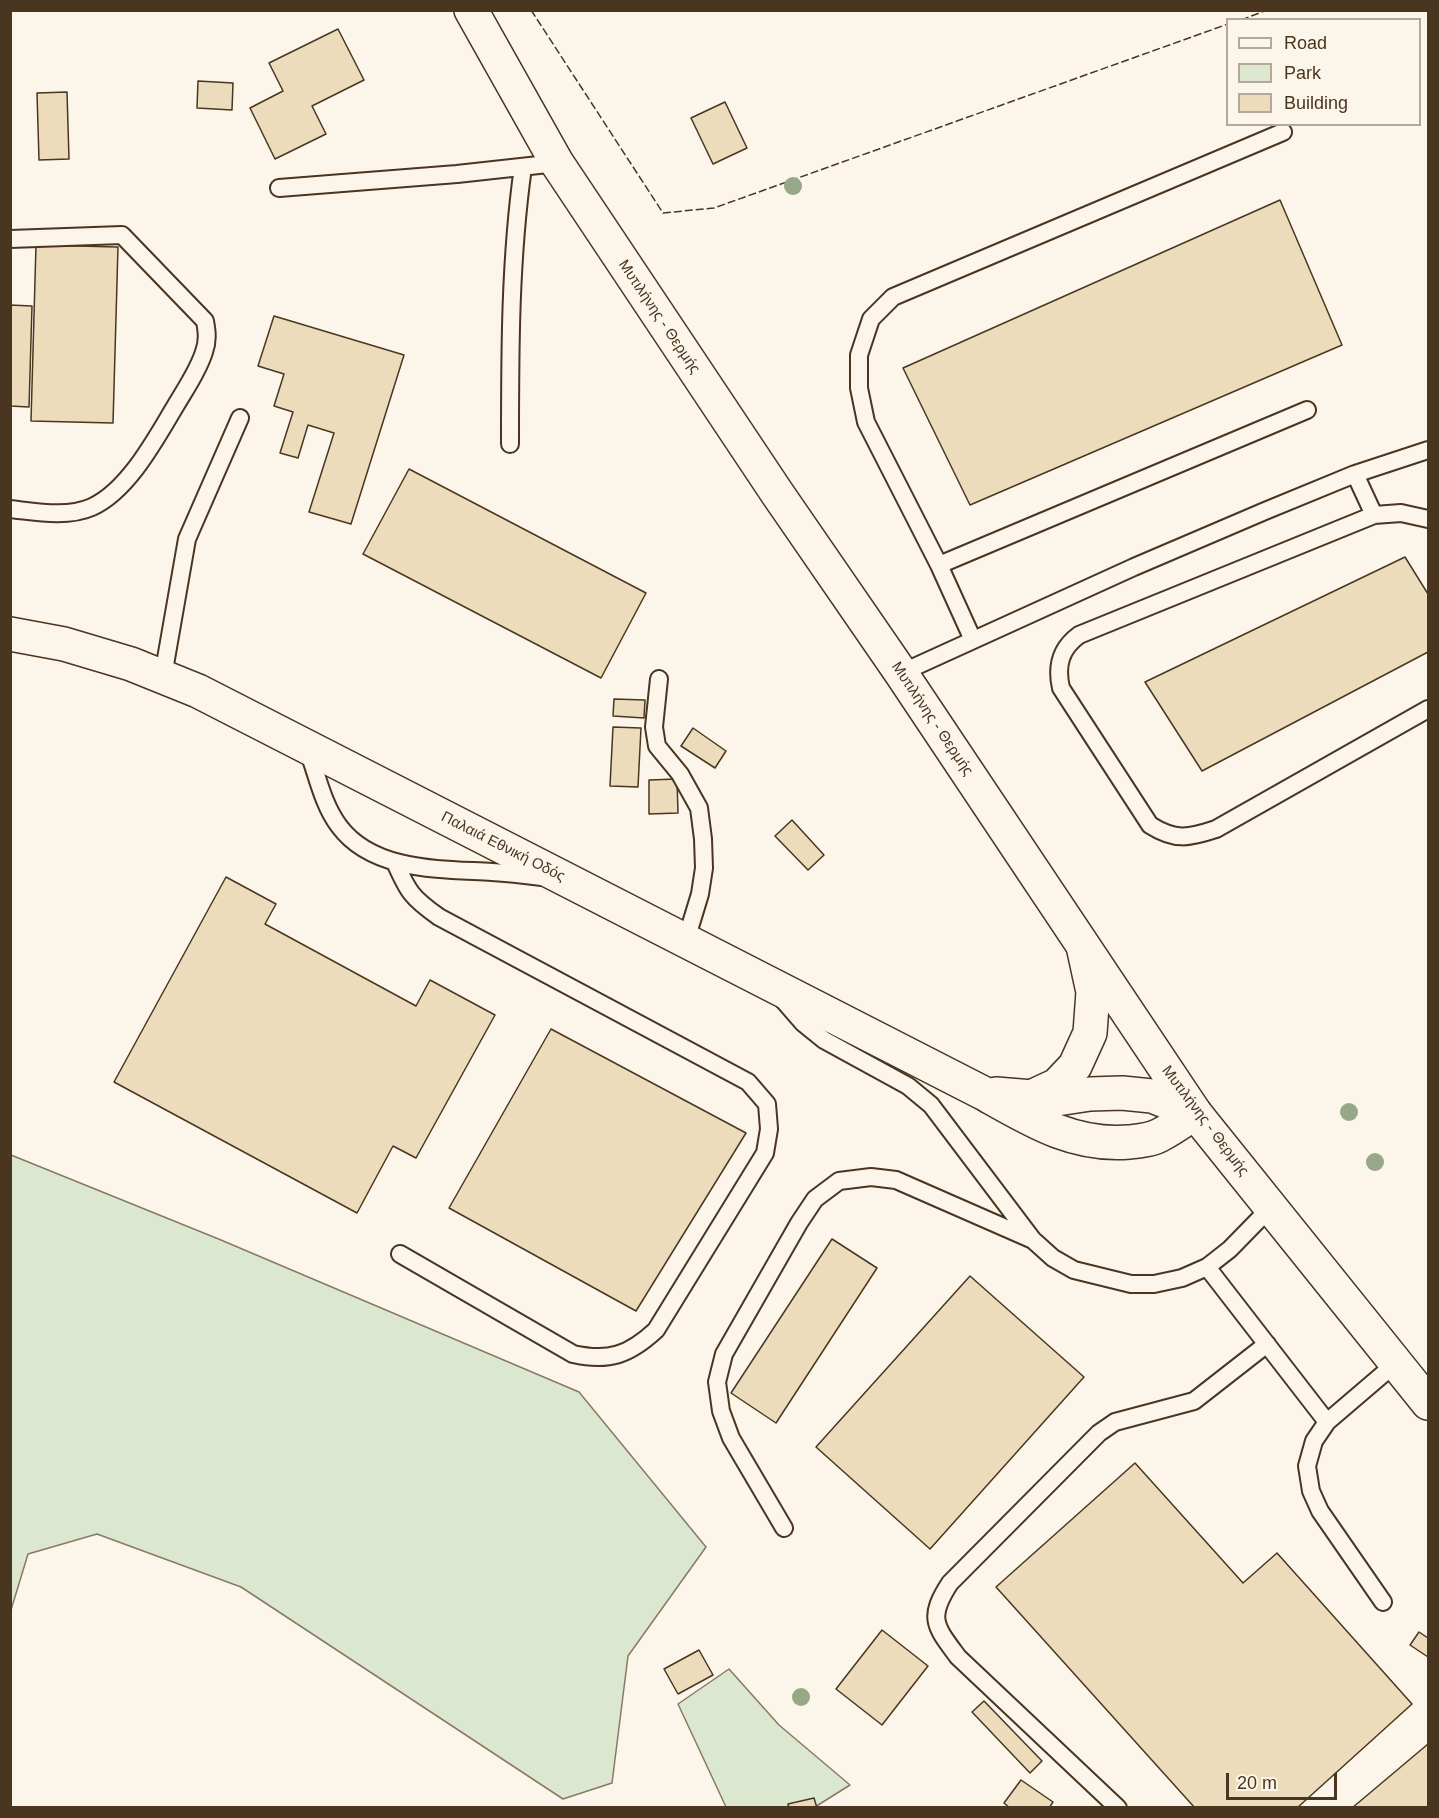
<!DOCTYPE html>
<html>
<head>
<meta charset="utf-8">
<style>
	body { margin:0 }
	#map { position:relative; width:1439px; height:1818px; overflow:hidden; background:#fbf6e9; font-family:Helvetica,sans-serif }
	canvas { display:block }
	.frame { position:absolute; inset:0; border:12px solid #4a3520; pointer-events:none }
	.legend { position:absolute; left:1226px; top:18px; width:195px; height:108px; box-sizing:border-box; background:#fbf6e9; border:2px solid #b4a999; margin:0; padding:8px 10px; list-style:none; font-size:18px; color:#4a3520 }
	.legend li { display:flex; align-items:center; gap:12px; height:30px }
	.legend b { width:30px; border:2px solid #b4a999 }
	.scale { position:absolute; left:1226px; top:1773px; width:111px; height:27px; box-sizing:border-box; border:3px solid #4a3520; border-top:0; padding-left:8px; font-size:18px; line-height:21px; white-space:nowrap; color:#4a3520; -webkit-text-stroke:4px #fbf6e9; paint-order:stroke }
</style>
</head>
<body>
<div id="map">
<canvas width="1439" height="1818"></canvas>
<div class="frame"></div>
<ul class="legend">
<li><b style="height:8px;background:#fbf6e9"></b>Road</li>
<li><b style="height:16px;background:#dce7d0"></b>Park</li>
<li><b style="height:16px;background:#ecdcbc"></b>Building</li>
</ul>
<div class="scale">20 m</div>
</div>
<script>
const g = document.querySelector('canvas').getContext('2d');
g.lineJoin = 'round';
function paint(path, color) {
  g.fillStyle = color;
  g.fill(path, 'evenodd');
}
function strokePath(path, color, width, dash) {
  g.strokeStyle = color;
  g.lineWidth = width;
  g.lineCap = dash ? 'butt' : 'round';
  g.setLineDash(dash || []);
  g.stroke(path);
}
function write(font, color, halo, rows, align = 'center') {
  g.font = font + ' Helvetica,sans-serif';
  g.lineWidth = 4.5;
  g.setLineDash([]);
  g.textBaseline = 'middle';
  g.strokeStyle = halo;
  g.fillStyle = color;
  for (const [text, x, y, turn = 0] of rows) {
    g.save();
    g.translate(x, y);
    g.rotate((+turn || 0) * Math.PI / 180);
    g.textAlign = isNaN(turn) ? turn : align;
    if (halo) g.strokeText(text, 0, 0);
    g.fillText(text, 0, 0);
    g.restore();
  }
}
const green = new Path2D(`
	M11,1155L221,1240L579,1392L706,1547L628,1656L612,1783L563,1799L241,1587L97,1534L28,1554L11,1610Z
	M729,1669L779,1725L850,1785L815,1807H726L678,1704Z`);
const building = new Path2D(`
	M338,29L364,80L312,106L326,134L275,159L250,108L283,91L269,63Z
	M198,81L233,83L232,110L197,108Z
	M67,92L69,159L39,160L37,93Z
	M725,102L747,148L713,164L691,118Z
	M1280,200L1342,345L970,505L903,368Z
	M36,245L118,247L113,423L31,421Z
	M10,305L32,306L29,407L10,406Z
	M274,316L404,355L351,524L309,512L334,433L308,425L298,458L280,453L293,412L274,406L284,374L258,366Z
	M409,469L646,593L601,678L363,554Z
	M1405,557L1428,594V652L1202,771L1145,682Z
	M614,699L645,700L644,718L613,716Z
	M613,727L641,728L638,787L610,786Z
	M693,728L726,751L715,768L681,746Z
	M677,779L678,813L649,814V780Z
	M792,820L824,855L808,870L775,836Z
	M226,877L276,904L265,924L416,1006L430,980L495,1015L416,1158L393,1146L357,1213L114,1082Z
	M551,1029L746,1133L636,1311L449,1208Z
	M832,1239L877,1268L776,1423L731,1393Z
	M970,1276L1084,1377L930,1549L816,1447Z
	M1135,1463L1243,1583L1277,1553L1412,1704L1297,1808H1195L996,1587Z
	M882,1630L928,1666L882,1725L836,1689Z
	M1419,1632L1428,1638V1657L1410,1645Z
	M699,1650L713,1675L678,1694L664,1669Z
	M984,1701L1042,1761L1030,1773L972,1712Z
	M1428,1744V1808H1352Z
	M1021,1780L1053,1802L1049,1808H1010L1004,1803Z
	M814,1798L817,1808H789L788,1804Z`);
const lane = new Path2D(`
	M279,188L457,174L557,163
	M10,239L122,235L205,321C207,332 208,341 204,352C198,371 186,388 176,405C156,438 129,490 92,507C67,518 37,512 10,509
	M510,444C510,351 510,259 523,167
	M1355,474L1374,515
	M1428,519L1401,513L1374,515L1079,635C1060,649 1056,666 1061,688L1150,825C1175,841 1189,838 1216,829L1428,709
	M939,565L1307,410
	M973,640L939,565L866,422L859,388V355L871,319L893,297L1283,132
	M901,673L1134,567L1265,511L1355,474L1428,450
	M163,676L187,539L240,418
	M659,679L654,727L657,746L680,774L699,808L703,839L704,868L700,894L686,940
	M308,750C317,775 323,805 339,826C373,872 442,869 492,872C509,873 526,875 542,877
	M395,862C408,892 412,898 439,917L748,1082L767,1104L769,1129L765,1153L656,1330C629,1355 609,1362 573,1354L400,1254
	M783,1000L803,1023L824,1040L908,1086L931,1105L1033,1240L1053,1258L1074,1270L1131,1284H1154L1182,1278L1207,1267L1230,1249L1271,1207
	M1207,1267L1327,1422
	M784,1528L731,1438L721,1411L717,1382L724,1354L799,1223L815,1199L839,1181L871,1177L896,1180L1033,1240
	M1383,1602L1320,1511L1311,1491L1307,1466L1314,1441L1327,1422L1396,1363
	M1118,1808L958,1657C935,1626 927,1618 950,1583L1099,1433L1115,1422L1194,1401L1267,1344`);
const secondary = new Path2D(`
	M10,634L64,644L131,664L198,691L983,1093C1029,1119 1073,1147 1129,1142C1139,1141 1151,1140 1160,1135C1172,1129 1184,1120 1195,1113
	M996,1094L1057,1099L1090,1094L1122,1093L1152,1096L1195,1113
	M1029,1098L1057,1085L1075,1066L1090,1033L1093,992L1083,946`);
const primary = new Path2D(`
	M471,10L557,163L777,493L901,673L1195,1113L1428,1403`);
const fence = new Path2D(`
	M531,10L663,213L714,208L1228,24
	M1241,20L1267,10`);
const trees = [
	[793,186],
	[1349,1112],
	[1375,1162],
	[801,1697]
];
const streetNames = [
	["Μυτιλήνης - Θερμής",659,317,56],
	["Μυτιλήνης - Θερμής",932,719,56],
	["Παλαιά Εθνική Οδός",503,847,27],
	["Μυτιλήνης - Θερμής",1205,1121,53]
];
paint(green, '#dce7d0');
strokePath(green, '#887966', 1.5);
paint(building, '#ecdcbc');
strokePath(building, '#4a3520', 1.5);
strokePath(lane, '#4a3520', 20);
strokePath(secondary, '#4a3520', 36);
strokePath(primary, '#4a3520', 36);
strokePath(lane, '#fbf6e9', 16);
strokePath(secondary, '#fbf6e9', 33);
strokePath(primary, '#fbf6e9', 33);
strokePath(fence, '#4a3520', 1.5, [8, 3]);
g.fillStyle = '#96a887';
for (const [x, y] of trees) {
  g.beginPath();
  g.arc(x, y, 9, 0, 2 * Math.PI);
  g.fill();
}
write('15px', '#4a3520', '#fbf6e9', streetNames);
</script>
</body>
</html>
